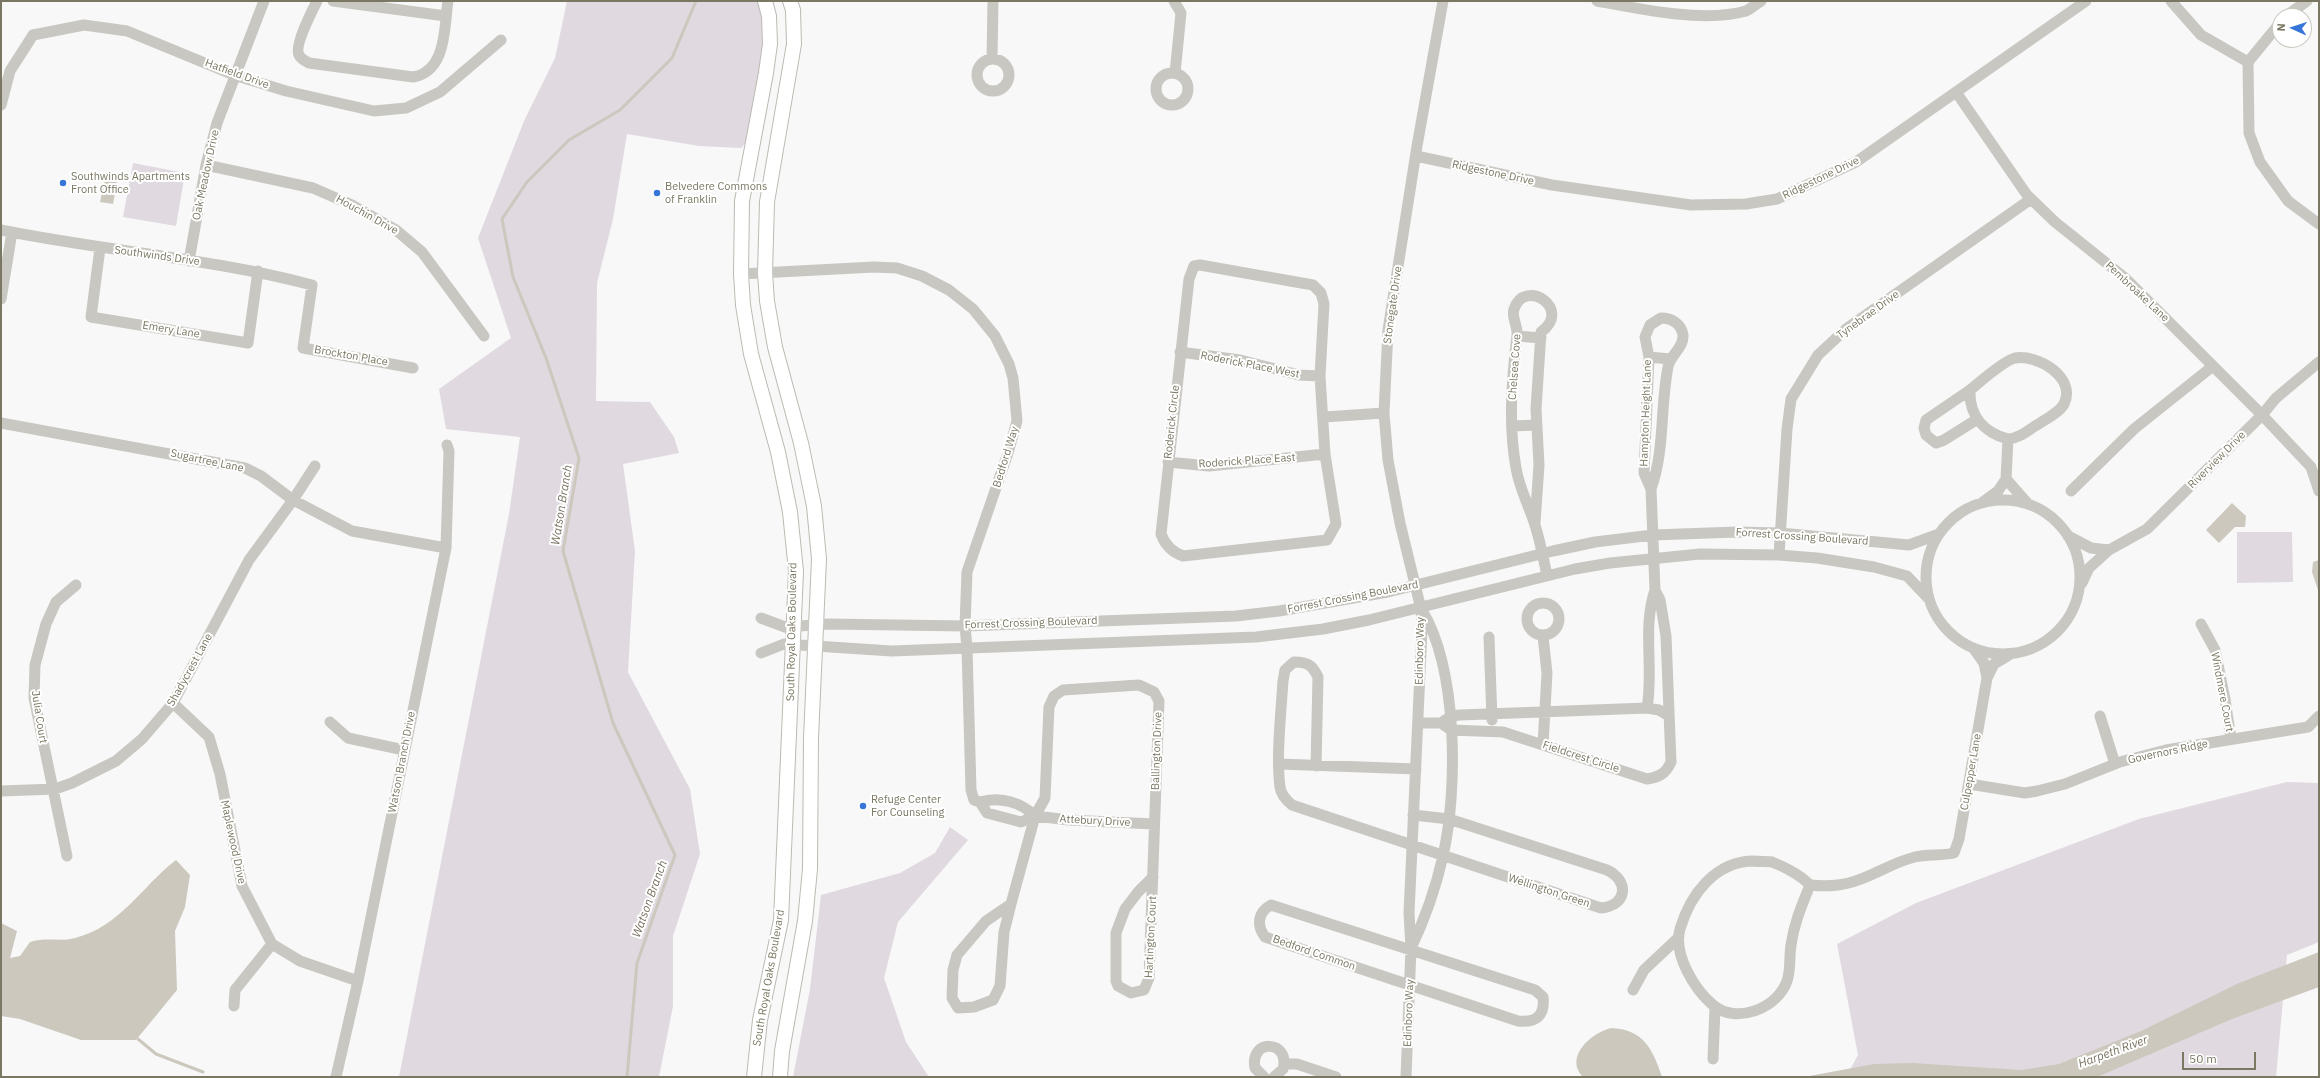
<!DOCTYPE html>
<style>
body{margin:0}
#map{position:relative;width:2320px;height:1078px;overflow:hidden;background:#f8f8f9;font-family:"IBM Plex Sans",sans-serif}
canvas{display:block}
.frame{position:absolute;inset:0;border:2px solid #7a7762;pointer-events:none}
.north{position:absolute;left:2272px;top:8px;width:40px;height:40px;box-sizing:border-box;background:#fff;border:1px solid #cac9c0;border-radius:50%;rotate:273deg;font-size:11px;font-weight:700;line-height:16px;text-align:center;color:#7a7762}
.north::after{content:'';display:block;margin:auto;width:14px;height:18px;background:#3875d9;clip-path:polygon(50% 0,100% 100%,50% 72%,0 100%)}
.scale{position:absolute;left:2182px;top:1052px;width:74px;height:18px;box-sizing:border-box;border:2px solid #7a7762;border-top:0;padding-left:5px;font-size:12px;line-height:14px;white-space:nowrap;color:#7a7762;-webkit-text-stroke:3px #fff;paint-order:stroke}
</style>
<div id="map">
<canvas width="2320" height="1078"></canvas>
<div class="frame"></div>
<div class="north">N</div>
<div class="scale">50 m</div>
</div>
<script>
const g = document.querySelector('canvas').getContext('2d');
g.lineJoin = 'round';
function fill(path, color) { g.fillStyle = color; g.fill(path, 'evenodd'); }
function strokePath(path, color, width, dash) { g.strokeStyle = color; g.lineWidth = width; g.lineCap = dash ? 'butt' : 'round'; g.setLineDash(dash || []); g.stroke(path); }
function drawText(font, color, halo, rows, align = 'center') {
  g.font = font + ' "IBM Plex Sans",sans-serif'; g.lineWidth = 4; g.setLineDash([]); g.textBaseline = 'middle'; g.strokeStyle = halo; g.fillStyle = color; for (const [text, x, y, turn = 0] of rows) {
    g.save(); g.translate(x, y); g.rotate((+turn || 0) * Math.PI / 180); g.textAlign = isNaN(turn) ? turn : align; if (halo) g.strokeText(text, 0, 0); g.fillText(text, 0, 0); g.restore();
  }
}
fill(new Path2D(`
 M 567,1 L 765,1 L 769,16 L 754,134 L 741,148 L 699,146 L 627,134 L 613,219 L 597,283 L 596,401 L 650,402 L 674,437 L 679,453 L 623,464 L 635,551 L 628,672 L 690,789 L 700,854 L 673,936 L 673,1006 L 659,1077 L 399,1077 L 509,514 L 520,437 L 446,429 L 439,389 L 511,338 L 478,238 L 524,121 L 555,58 Z
 M 133,163 L 185,173 L 176,226 L 123,217 Z
 M 2237,532 L 2292,532 L 2293,582 L 2237,583 Z
 M 2287,782 L 2319,783 L 2319,942 L 2287,955 L 2276,1077 L 1846,1077 L 1858,1055 L 1837,944 L 1916,903 L 2139,819 Z
 M 950,827 L 968,840 L 898,922 L 884,978 L 906,1042 L 929,1077 L 793,1077 L 810,989 L 821,895 L 900,873 L 935,853 Z`), '#e0d9e0');
fill(new Path2D(`
 M 105,179 L 117,182 L 113,204 L 100,202 Z
 M 2232,503 L 2246,516 L 2245,527 L 2235,527 L 2219,543 L 2206,530 Z
 M 2319,560 L 2319,593 L 2312,572 L 2313,562 Z
 M 176,860 L 190,875 L 185,907 L 175,931 L 177,990 L 136,1040 L 81,1040 L 20,1019 L 1,1016 L 1,923 L 17,931 L 10,958 L 20,956 L 30,942 C 45,937 61,942 75,938 C 120,927 142,886 176,860 Z
 M 2319,952 L 2319,987 L 2232,1019 L 2097,1077 L 1804,1077 L 1874,1064 L 1912,1063 L 2021,1070 L 2059,1064 L 2141,1031 L 2239,983 Z
 M 1611,1028 C 1643,1029 1653,1049 1662,1077 L 1583,1077 C 1564,1057 1591,1033 1611,1028 Z`), '#ccc8be');
strokePath(new Path2D(`
 M 138,1039 L 156,1054 L 203,1072
 M 627,1077 L 637,963 L 675,855 L 613,723 L 563,551 L 579,458 L 546,358 L 513,277 L 502,219 L 527,182 L 569,140 L 620,110 L 672,58 L 696,1`), '#ccc8be', 3);
const major = new Path2D(`
 M 754,1077 L 760,1020 L 781,920 L 796,571 L 790,512 L 778,452 L 751,354 L 743,305 L 741,274 L 742,201 L 766,73 L 770,44 L 769,16 L 765,1
 M 780,1077 L 782,1051 L 805,921 L 810,869 L 811,738 L 819,559 L 814,506 L 801,443 L 775,347 L 767,301 L 765,273 L 767,202 L 794,44 L 793,10 L 790,1`);
strokePath(major, '#bbbab2', 16);
strokePath(new Path2D(`
 M 317,1 C 312,11 294,46 299,55 C 301,59 305,61 309,63 L 413,77 C 447,71 444,27 448,1
 M 333,1 L 446,16
 M 1174,1 L 1181,13 L 1175,73
 M 1597,1 C 1639,9 1704,23 1746,11 C 1751,9 1756,4 1761,1
 M 2171,1 L 2201,35 L 2248,62
 M 2286,16 L 2307,1
 M 2280,23 L 2248,62 L 2249,133 L 2260,162 L 2288,201 L 2319,224
 M 992,58 L 993,1
 M977 75a16 16 0 1 1 32 0a16 16 0 1 1-32 0Z
 M1156 89a16 16 0 1 1 32 0a16 16 0 1 1-32 0Z
 M 1956,92 L 2027,195 L 2055,222 L 2125,278 L 2262,415 L 2311,467 L 2319,491
 M 1,105 L 10,71 L 33,35 L 84,25 L 127,31 L 234,75 L 286,91 L 374,111 L 406,108 L 440,92 L 501,40
 M 1416,156 L 1552,185 L 1691,205 L 1746,204 L 1777,199 L 1856,162 L 2086,1
 M 206,165 L 313,188 L 352,205 L 396,230 L 422,252 L 484,336
 M 1,230 C 104,251 210,258 312,285 L 303,348 L 413,368
 M 100,248 L 91,317 L 248,343 L 258,271
 M 189,261 L 206,165 L 217,123 L 264,1
 M 1200,265 L 1313,285 L 1321,293 L 1324,304 L 1320,376 L 1325,454 L 1336,524 L 1327,540 L 1183,556 C 1172,552 1165,545 1161,534 L 1189,279 L 1194,266 Z
 M 741,274 L 874,267 L 897,268 L 922,276 L 949,290 L 973,309 L 995,336 L 1009,364 L 1013,378 L 1017,421 L 1008,453 L 967,572 L 965,626 L 967,648 L 971,790 L 974,800 L 980,802 L 987,813 L 1021,822 L 1035,816
 M 1,299 L 12,232
 M 1661,318 C 1671,318 1681,323 1683,335 C 1684,348 1670,355 1668,367 C 1660,408 1665,450 1651,489 L 1644,473 L 1649,357 L 1645,337 L 1650,325 Z
 M 1517,336 L 1541,338
 M 1180,352 L 1240,360 L 1299,375 L 1320,376
 M 1649,357 L 1670,359
 M 1970,390 L 1926,420 L 1924,428 L 1926,435 L 1936,443 L 1944,440 L 1976,420
 M 1324,417 L 1384,413
 M 1,423 L 245,468 L 261,476 L 293,500 L 352,531 L 446,548
 M 1512,426 L 1537,425
 M 1168,462 L 1209,466 L 1325,454
 M 2006,479 L 2008,439 C 2019,438 2026,432 2035,426 C 2043,421 2059,413 2064,404 C 2077,377 2037,354 2015,358 C 2003,361 1980,382 1970,390 C 1969,415 1983,432 2008,439
 M 1651,489 L 1655,590
 M 2071,491 L 2134,429 L 2213,366
 M1926 577a77 77 0 1 1 154 0a77 77 0 1 1-154 0Z
 M 1983,502 L 1998,491 L 2006,479 L 2028,504
 M 1535,523 L 1539,465 L 1536,409 L 1541,332 C 1573,309 1525,277 1514,309 C 1511,318 1518,325 1517,335 C 1512,378 1508,424 1516,468 C 1519,487 1528,504 1534,522 C 1540,539 1543,558 1547,575
 M 2068,536 L 2091,548 L 2109,550 L 2089,568 L 2082,583
 M 2109,550 L 2147,529 L 2262,415 L 2276,398 L 2319,362
 M 1779,555 L 1787,429 L 1791,399 L 1818,355 L 1846,329 L 2031,199
 M1527 619a16 16 0 1 1 32 0a16 16 0 1 1-32 0Z
 M 761,618 L 785,627 L 828,624 L 965,626 L 1236,616 L 1279,611 L 1388,592 L 1553,551 L 1595,542 L 1653,535 L 1737,532 L 1780,533 L 1909,545 L 1939,534
 M 2201,624 L 2215,650 L 2225,699 L 2231,739
 M 1543,636 L 1547,673 L 1543,745
 M 1489,637 L 1492,720
 M 1974,649 L 1984,663 L 1987,678 L 1994,664 L 2009,655
 M 761,653 L 784,644 L 892,651 L 1256,637 L 1323,629 L 1369,620 L 1575,569 L 1610,563 L 1700,554 L 1779,555 L 1817,558 L 1874,567 L 1907,576 L 1928,598
 M 173,703 L 209,737 L 220,774 L 242,886 L 272,944 L 300,961 L 358,981
 M 1647,708 C 1654,669 1642,628 1655,590 L 1660,600 L 1666,636 L 1671,762 C 1666,773 1660,777 1647,779 L 1503,732 L 1451,730 L 1441,723 L 1451,716 L 1460,715 L 1647,708 L 1659,710 L 1669,716
 M 2100,716 L 2115,764
 M 330,722 L 348,738 L 404,750
 M 1418,723 L 1441,723
 M 1279,764 L 1416,769
 M 1316,766 L 1318,677 C 1312,665 1308,662 1294,662 L 1285,670 L 1283,681 C 1281,713 1276,757 1280,787 C 1281,795 1286,800 1292,805 L 1601,908 C 1627,906 1630,881 1607,870 L 1449,819 L 1413,815
 M 1969,784 L 2025,793 L 2037,791 L 2065,784 L 2120,762 L 2166,750 L 2308,727 L 2319,716
 M 1,791 L 55,789 L 72,783 L 116,761 L 142,739 L 173,703 L 249,560 L 293,500 L 315,466
 M 980,802 C 999,796 1021,802 1035,816
 M 1035,816 L 1069,820 L 1154,824
 M 67,856 L 34,698 L 35,665 L 46,624 L 56,602 L 76,585
 M 1810,885 C 1802,905 1794,923 1791,945 C 1789,957 1791,970 1787,981 C 1778,1008 1736,1025 1713,1005 C 1694,989 1673,954 1680,929 C 1690,895 1715,861 1754,861 C 1760,862 1767,861 1772,862 C 1782,866 1794,872 1802,878 C 1805,880 1808,884 1811,885 C 1819,886 1830,886 1838,885 C 1865,882 1889,863 1915,857 C 1927,854 1941,856 1954,853 L 1959,839 L 1987,678
 M 1011,904 L 986,921 L 957,955 L 953,970 L 952,998 L 958,1008 L 974,1007 L 993,1000 L 1000,986 L 1004,932 L 1011,904 L 1035,816 L 1045,798 L 1049,707 L 1054,696 L 1063,690 L 1139,685 L 1154,692 L 1159,701 L 1149,978 L 1144,990 L 1131,993 L 1118,986 L 1116,981 L 1116,933 L 1125,909 L 1138,892 L 1153,877
 M 1271,905 L 1535,990 L 1543,997 C 1545,1015 1537,1023 1518,1021 L 1265,937 C 1256,925 1258,912 1271,905 Z
 M 1411,948 C 1425,919 1436,887 1443,856 C 1458,789 1458,670 1422,610
 M 1633,990 L 1644,970 L 1677,939
 M 234,1006 L 235,990 L 272,944
 M 1713,1059 L 1715,1007
 M 1285,1064 L 1297,1064 L 1336,1077
 M 336,1077 L 358,981 L 446,548 L 449,451 L 447,445
 M 1264,1077 L 1255,1068 C 1249,1038 1291,1040 1283,1069 L 1274,1077
 M 1406,1077 L 1411,948 L 1409,913 L 1422,629 L 1421,609 L 1400,523 L 1388,460 L 1384,413 L 1388,330 L 1417,146 L 1443,1`), '#c8c7c1', 11);
strokePath(major, '#fff', 14);
for (const [x, y, r, color] of [
 [63,183,4,"#3875d9"],
 [657,193,4,"#3875d9"],
 [863,806,4,"#3875d9"]
]) { const dot = new Path2D(); dot.arc(x, y, r, 0, 2 * Math.PI); g.fillStyle = color; g.fill(dot); strokePath(dot, '#fff', 1.5); }
drawText('11px', '#7a7762', '#fff', [
 ["Hatfield Drive",237,74,20],
 ["Ridgestone Drive",1493,173,12],
 ["Oak Meadow Drive",206,175,-78],
 ["Ridgestone Drive",1821,178,-26],
 ["Houchin Drive",367,215,29],
 ["Southwinds Drive",157,256,8],
 ["Pembroake Lane",2137,292,43],
 ["Stonegate Drive",1393,305,-82],
 ["Tynebrae Drive",1868,315,-36],
 ["Emery Lane",171,330,9],
 ["Brockton Place",351,356,10],
 ["Roderick Place West",1250,365,11],
 ["Chelsea Cove",1515,367,-86],
 ["Hampton Height Lane",1646,413,-88],
 ["Roderick Circle",1172,422,-84],
 ["Bedford Way",1006,457,-73],
 ["Riverview Drive",2217,460,-45],
 ["Sugartree Lane",207,461,12],
 ["Roderick Place East",1247,461,-4],
 ["Forrest Crossing Boulevard",1802,537,4],
 ["Forrest Crossing Boulevard",1353,597,-11],
 ["Forrest Crossing Boulevard",1031,623,-2],
 ["South Royal Oaks Boulevard",792,632,-89],
 ["Edinboro Way",1420,651,-89],
 ["Shadycrest Lane",190,670,-61],
 ["Windmere Court",2222,692,79],
 ["Julia Court",39,717,81],
 ["Ballington Drive",1157,751,-88],
 ["Governors Ridge",2168,752,-12],
 ["Fieldcrest Circle",1581,757,18],
 ["Watson Branch Drive",402,762,-79],
 ["Culpepper Lane",1971,772,-80],
 ["Attebury Drive",1095,821,3],
 ["Maplewood Drive",233,842,78],
 ["Wellington Green",1549,891,18],
 ["Hartington Court",1151,937,-87],
 ["Bedford Common",1314,953,19],
 ["South Royal Oaks Boulevard",769,978,-80],
 ["Edinboro Way",1409,1013,-88]
]);
drawText('11px', '#7a7762', '#fff', [
 ["Southwinds Apartments",71,177],
 ["Front Office",71,190],
 ["Belvedere Commons",665,187],
 ["of Franklin",665,200],
 ["Refuge Center",871,800],
 ["For Counseling",871,813]
], 'left');
drawText('italic 12px', '#7a7261', '#fff', [
 ["Watson Branch",562,505,-81],
 ["Watson Branch",650,899,-70],
 ["Harpeth River",2113,1052,-20]
]);
</script>
